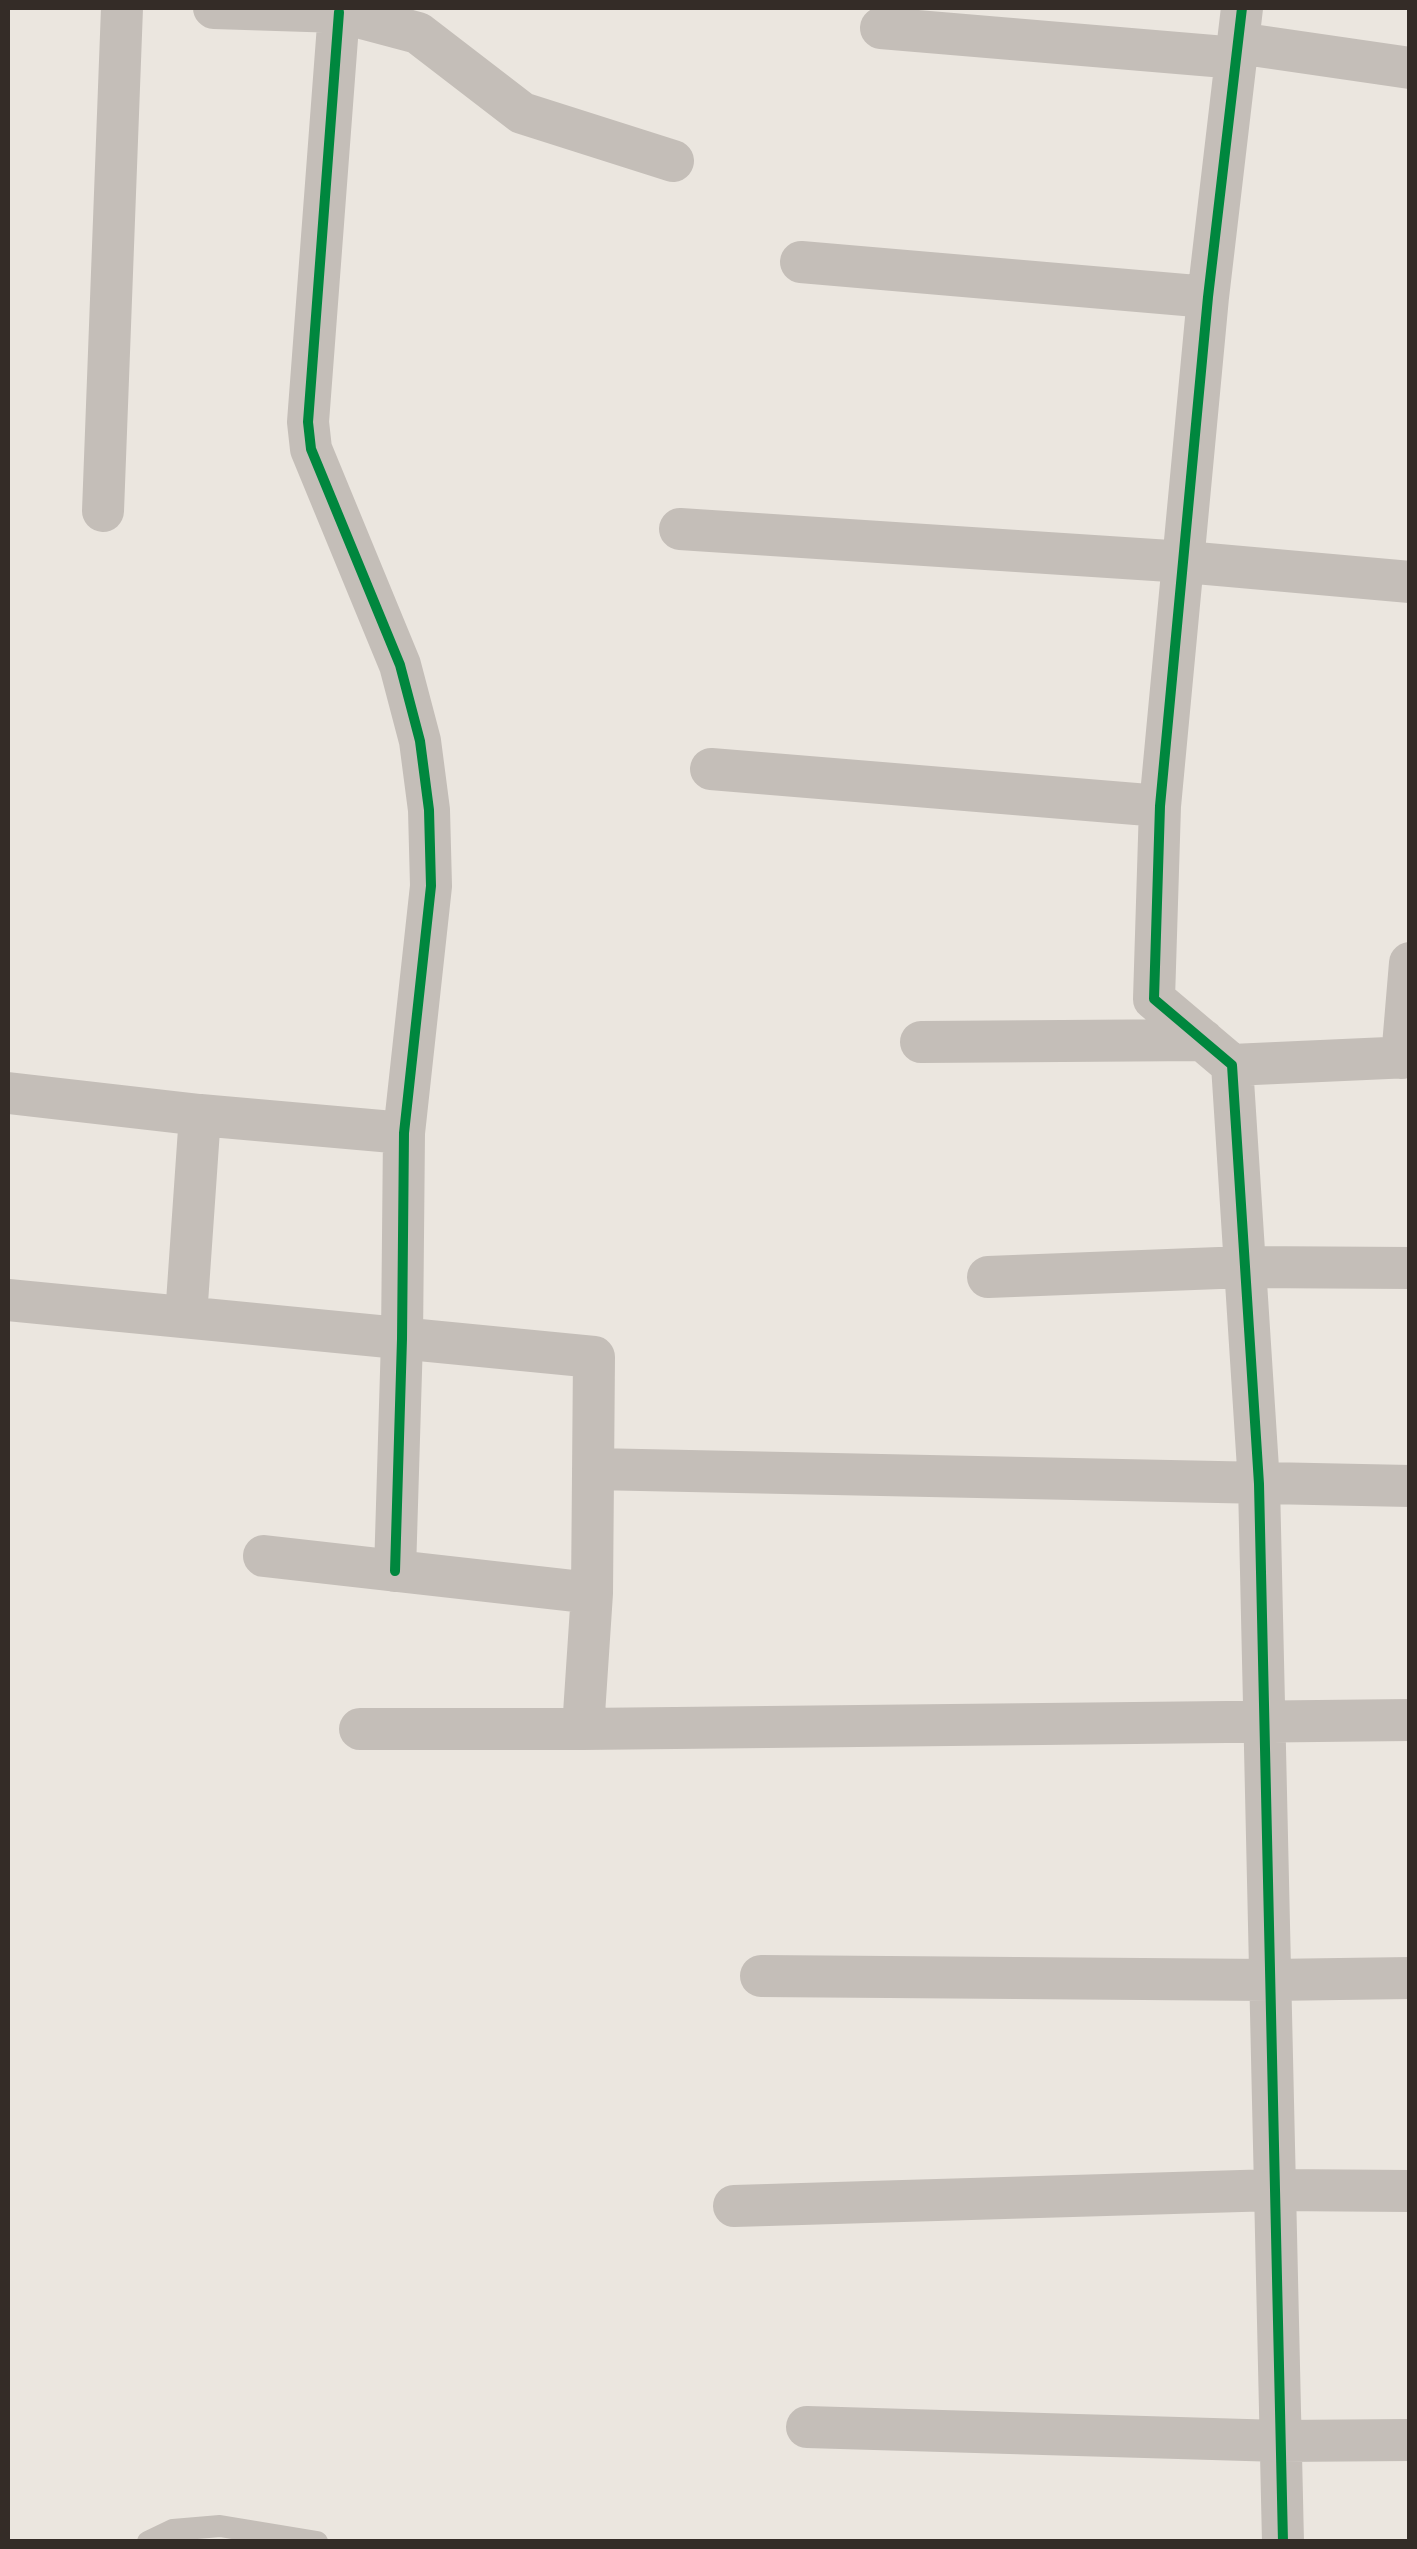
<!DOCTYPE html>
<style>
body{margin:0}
#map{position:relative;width:1417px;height:2549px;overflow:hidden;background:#ebe6df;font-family:"Varela Round",sans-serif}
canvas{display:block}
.frame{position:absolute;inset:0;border:10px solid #342c27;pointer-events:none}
</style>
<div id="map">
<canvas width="1417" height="2549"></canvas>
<div class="frame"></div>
</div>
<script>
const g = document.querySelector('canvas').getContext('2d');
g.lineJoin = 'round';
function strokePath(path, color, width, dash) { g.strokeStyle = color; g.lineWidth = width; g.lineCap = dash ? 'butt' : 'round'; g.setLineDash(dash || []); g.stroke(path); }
strokePath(new Path2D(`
 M 148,2542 L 173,2530 L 220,2526 L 317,2542`), '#c4beb8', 22);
strokePath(new Path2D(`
 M 214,8 L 339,12 L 418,33 L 522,113 L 673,161
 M 1242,8 L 1208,297 L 1160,806 L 1154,999 L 1232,1065 L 1259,1484 L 1283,2542
 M 339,12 L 308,422 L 311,449 L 400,665 L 420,741 L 429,810 L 431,886 L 404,1133 L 402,1339 L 395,1571
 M 881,28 L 1237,58
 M 1238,43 L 1410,68
 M 801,262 L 1208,297
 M 103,511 L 122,8
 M 680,529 L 1185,562 L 1410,582
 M 711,769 L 1160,806
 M 921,1042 L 1203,1040
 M 1402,1058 L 1410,963
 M 1232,1065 L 1410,1057
 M 8,1093 L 200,1115 L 404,1133
 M 988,1277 L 1245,1267 L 1410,1268
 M 8,1300 L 594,1357 L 592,1593
 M 186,1317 L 200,1115
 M 593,1469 L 1410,1486
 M 264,1556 L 592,1593 L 583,1729 L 1410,1720
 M 360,1729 L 583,1729
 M 761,1976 L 1270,1980 L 1410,1978
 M 734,2206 L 1275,2190 L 1410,2191
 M 807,2427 L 1280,2441 L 1410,2440`), '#c4beb8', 42);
strokePath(new Path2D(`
 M 1242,8 L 1208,297 L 1160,806 L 1154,999 L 1232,1065 L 1259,1484 L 1283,2542
 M 339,12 L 308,422 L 311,449 L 400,665 L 420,741 L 429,810 L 431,886 L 404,1133 L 402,1339 L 395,1571`), '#00873e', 10);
</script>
